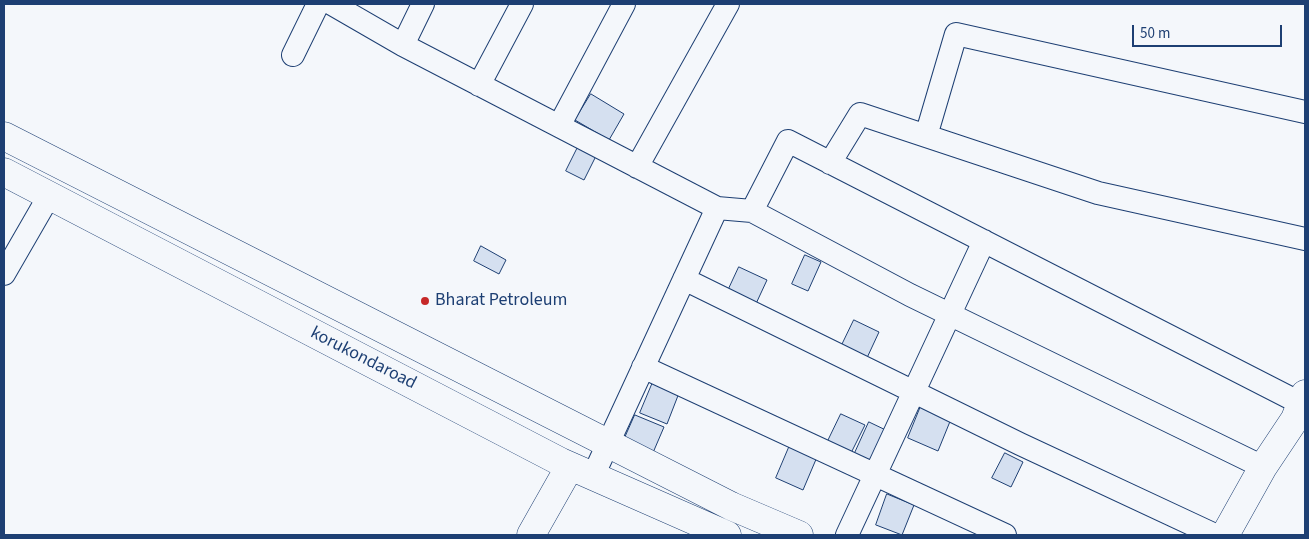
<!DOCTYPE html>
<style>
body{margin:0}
#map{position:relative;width:1309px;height:539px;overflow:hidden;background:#f4f7fb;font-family:"Source Sans 3",sans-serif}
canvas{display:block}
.frame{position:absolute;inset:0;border:5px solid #1d3f73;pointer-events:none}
.scale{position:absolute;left:1132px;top:25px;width:150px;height:22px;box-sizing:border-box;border:2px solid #1d3f73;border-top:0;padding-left:6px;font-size:15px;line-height:18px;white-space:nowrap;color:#1d3f73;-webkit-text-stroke:4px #f4f7fb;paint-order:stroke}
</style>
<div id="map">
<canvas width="1309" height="539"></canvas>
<div class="frame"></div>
<div class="scale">50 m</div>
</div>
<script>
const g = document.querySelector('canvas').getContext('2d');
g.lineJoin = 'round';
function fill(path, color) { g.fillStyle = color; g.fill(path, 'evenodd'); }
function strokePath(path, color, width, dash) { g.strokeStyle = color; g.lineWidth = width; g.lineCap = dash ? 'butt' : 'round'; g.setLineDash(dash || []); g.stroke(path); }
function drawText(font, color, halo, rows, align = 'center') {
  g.font = font + ' "Source Sans 3",sans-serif'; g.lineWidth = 4; g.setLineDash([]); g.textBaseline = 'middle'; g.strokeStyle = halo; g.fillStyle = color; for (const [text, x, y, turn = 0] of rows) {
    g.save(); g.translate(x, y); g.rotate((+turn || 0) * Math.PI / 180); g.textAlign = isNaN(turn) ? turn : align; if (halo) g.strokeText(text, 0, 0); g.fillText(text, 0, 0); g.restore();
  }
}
const building = new Path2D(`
 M 591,94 L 624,114 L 609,140 L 575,120 Z
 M 580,143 L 598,152 L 584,180 L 566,171 Z
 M 481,246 L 506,260 L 499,274 L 474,261 Z
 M 805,255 L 821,262 L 808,291 L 792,284 Z
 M 739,267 L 767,280 L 754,308 L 726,295 Z
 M 854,320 L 879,332 L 866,360 L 841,347 Z
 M 653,382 L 679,393 L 667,424 L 640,413 Z
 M 921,406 L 951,419 L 938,451 L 908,438 Z
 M 841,414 L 865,425 L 850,455 L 827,443 Z
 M 635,415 L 664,427 L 649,462 L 620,449 Z
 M 869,422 L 892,433 L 877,465 L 854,455 Z
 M 790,445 L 817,457 L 803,490 L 776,478 Z
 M 1005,453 L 1023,462 L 1011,487 L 992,478 Z
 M 887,494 L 914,505 L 902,535 L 876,525 Z`);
fill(building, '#d5e0f0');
strokePath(building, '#1d3f73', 1);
const minor = new Path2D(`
 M 332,4 L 403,45 L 717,208
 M 403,45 L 423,4
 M 293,55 L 318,4
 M 479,85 L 522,4
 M 559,126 L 624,4
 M 926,136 L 956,34 L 1305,112
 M 830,163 L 860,114 L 1098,193 L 1305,239
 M 637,167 L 728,4
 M 752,211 L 910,295 L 1263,467
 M 4,274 L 49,196
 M 684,279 L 1020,444 L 1215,535
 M 643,367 L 1005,535
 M 593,476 L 717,208 L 752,211 L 788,141 L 1302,404
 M 847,535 L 984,241`);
const major = new Path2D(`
 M 4,136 L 731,506 L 799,535
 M 4,172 L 561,462 L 727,535
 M 531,535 L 570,466
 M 1225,535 L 1263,467 L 1295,419 L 1305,394`);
strokePath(minor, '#1d3f73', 24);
strokePath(major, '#1d3f73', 29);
strokePath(minor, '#f4f7fb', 22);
strokePath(major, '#f4f7fb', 28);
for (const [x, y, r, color] of [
 [425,301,5,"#c62828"]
]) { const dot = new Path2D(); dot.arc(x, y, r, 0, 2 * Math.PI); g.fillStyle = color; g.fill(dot); strokePath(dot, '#f4f7fb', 2); }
drawText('18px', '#1d3f73', '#f4f7fb', [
 ["Bharat Petroleum",435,301]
], 'left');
drawText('18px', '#1d3f73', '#f4f7fb', [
 ["korukondaroad",363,359,27]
]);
</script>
